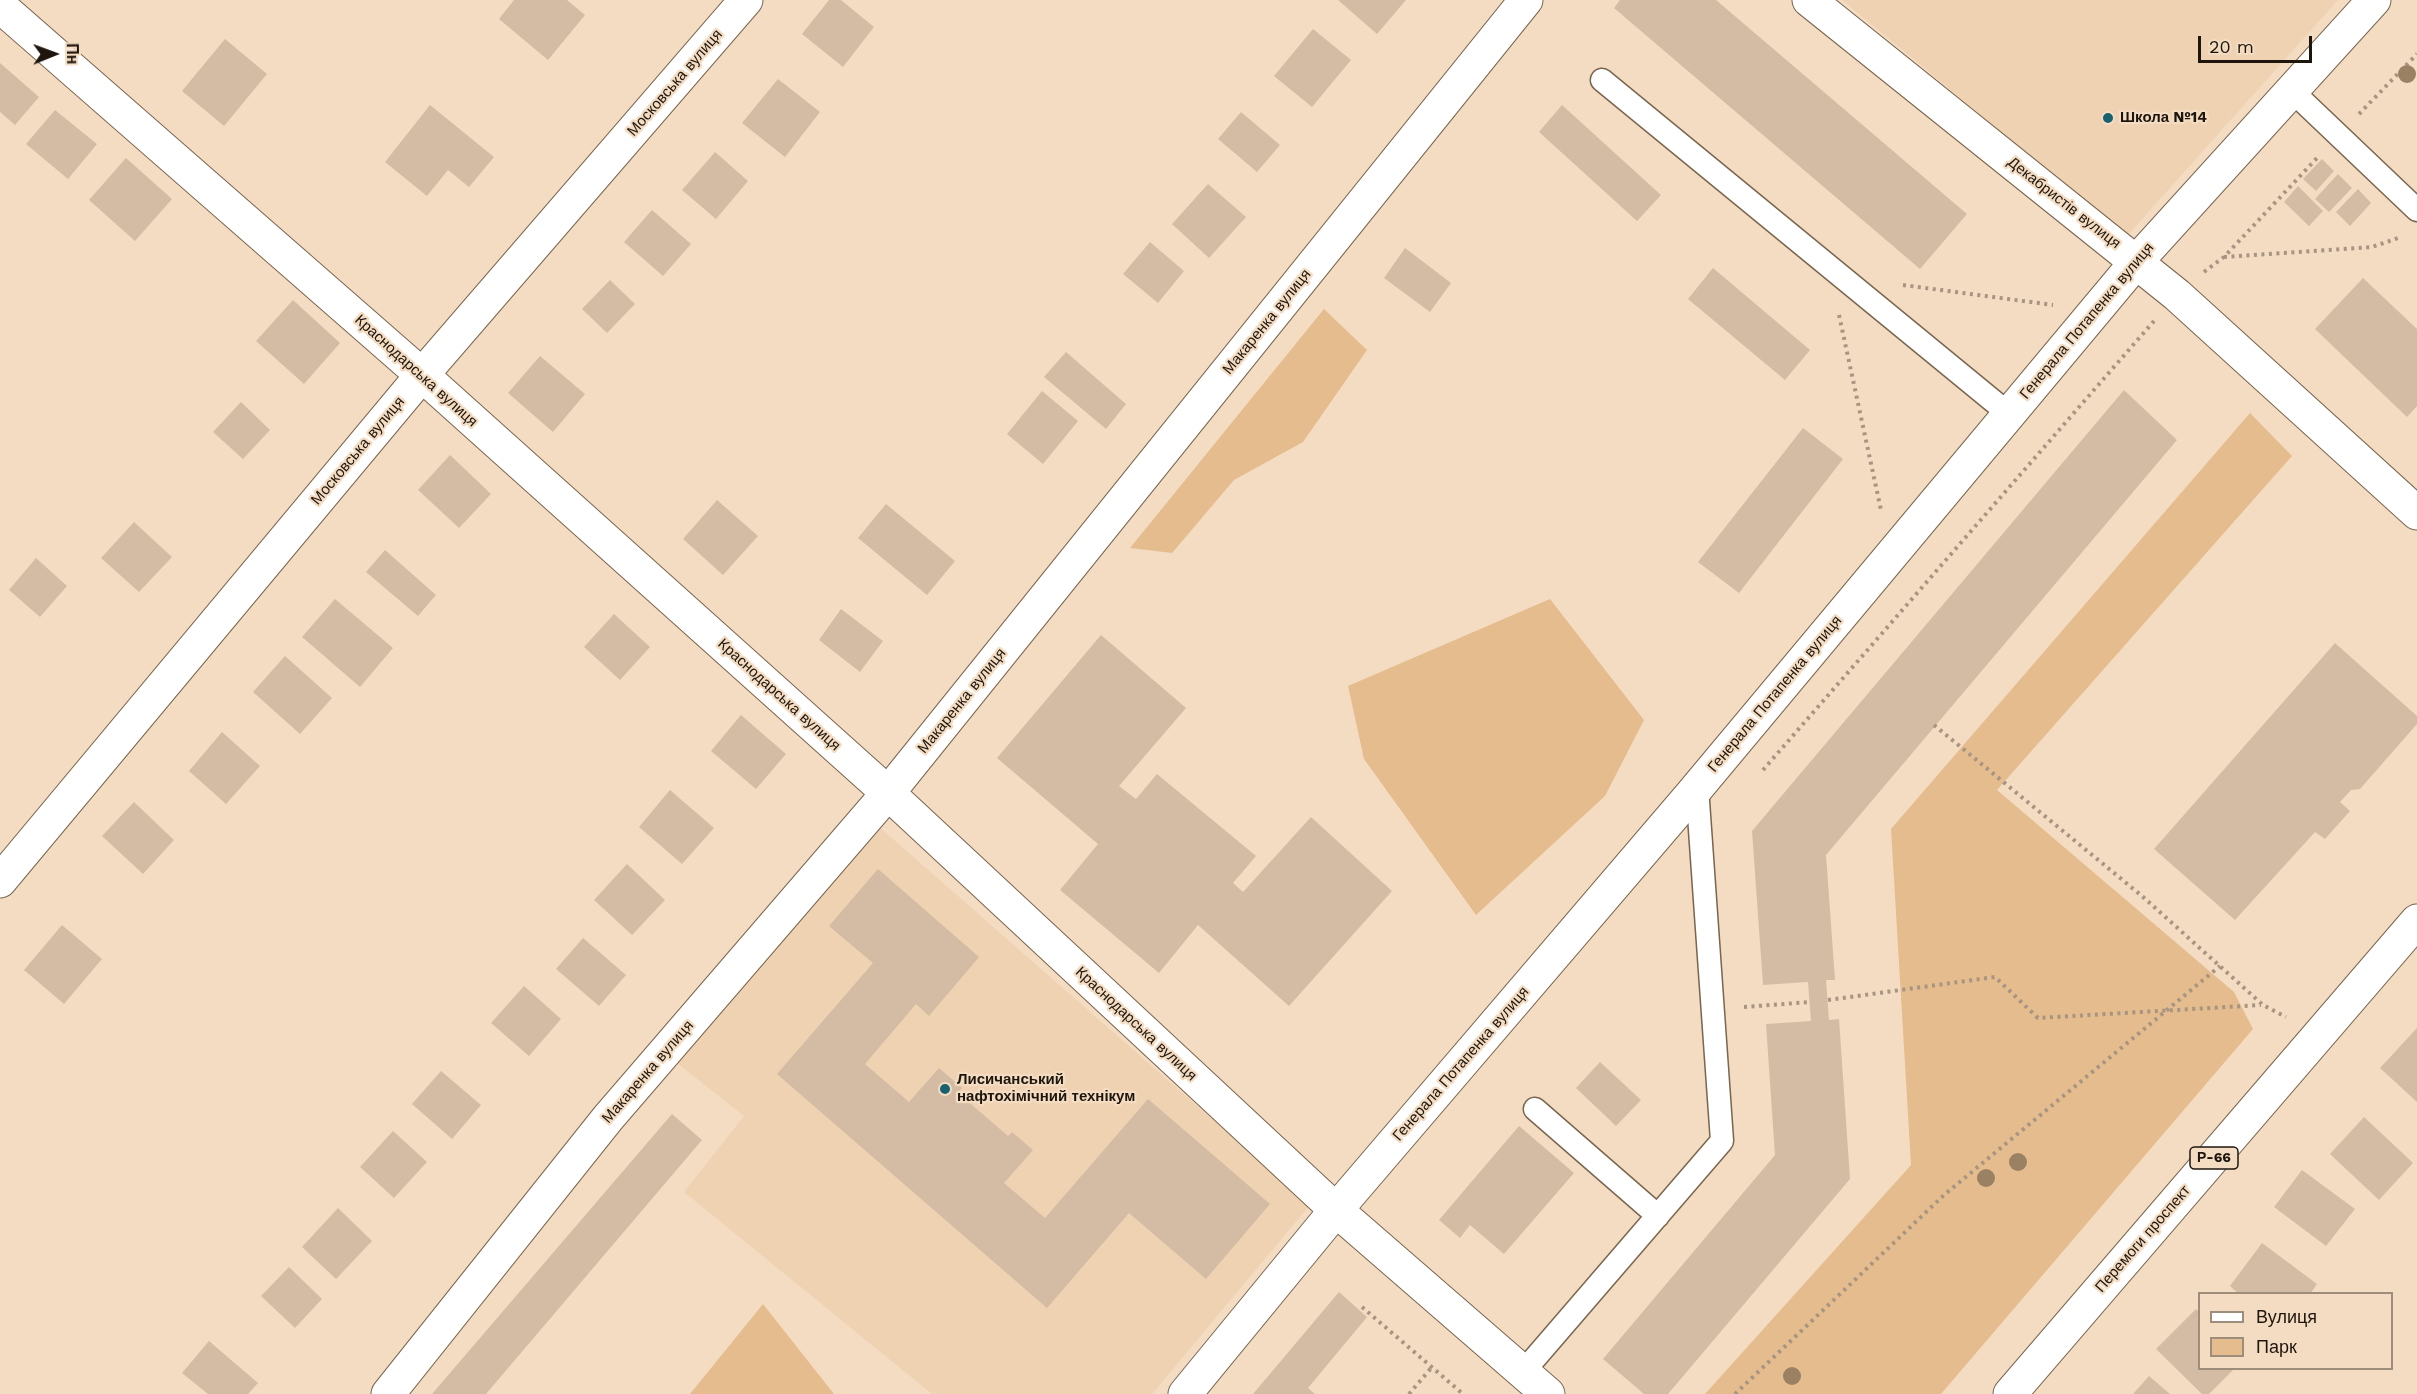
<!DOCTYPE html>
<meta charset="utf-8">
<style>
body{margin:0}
#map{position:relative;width:2417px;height:1394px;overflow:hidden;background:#f4dcc3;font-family:"Work Sans",sans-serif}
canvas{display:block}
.legend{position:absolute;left:2198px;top:1292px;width:195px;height:78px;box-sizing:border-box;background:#f4dcc3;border:2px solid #9e8d7a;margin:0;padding:8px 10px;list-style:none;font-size:18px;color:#1e160d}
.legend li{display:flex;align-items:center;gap:12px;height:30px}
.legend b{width:30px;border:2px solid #9e8d7a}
.north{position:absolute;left:24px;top:24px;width:60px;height:60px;-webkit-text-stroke:4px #f4dcc3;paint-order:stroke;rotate:89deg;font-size:16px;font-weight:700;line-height:24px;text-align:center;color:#1e160d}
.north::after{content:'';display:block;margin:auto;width:21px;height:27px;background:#1e160d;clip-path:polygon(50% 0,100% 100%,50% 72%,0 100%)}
.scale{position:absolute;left:2198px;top:36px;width:114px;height:27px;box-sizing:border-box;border:3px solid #1e160d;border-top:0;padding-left:8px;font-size:18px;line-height:21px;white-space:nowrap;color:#1e160d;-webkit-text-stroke:4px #f4dcc3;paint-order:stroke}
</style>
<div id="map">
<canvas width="2417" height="1394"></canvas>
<ul class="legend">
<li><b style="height:8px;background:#fff"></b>Вулиця</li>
<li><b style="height:16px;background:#e5bc8d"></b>Парк</li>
</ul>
<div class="north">Пн</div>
<div class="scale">20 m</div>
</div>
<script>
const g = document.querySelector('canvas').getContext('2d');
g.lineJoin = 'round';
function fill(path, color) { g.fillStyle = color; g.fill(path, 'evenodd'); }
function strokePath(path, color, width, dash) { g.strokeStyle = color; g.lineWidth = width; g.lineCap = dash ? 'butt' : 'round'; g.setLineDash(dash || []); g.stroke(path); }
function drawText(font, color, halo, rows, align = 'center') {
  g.font = font + ' "Work Sans",sans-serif'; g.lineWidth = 4.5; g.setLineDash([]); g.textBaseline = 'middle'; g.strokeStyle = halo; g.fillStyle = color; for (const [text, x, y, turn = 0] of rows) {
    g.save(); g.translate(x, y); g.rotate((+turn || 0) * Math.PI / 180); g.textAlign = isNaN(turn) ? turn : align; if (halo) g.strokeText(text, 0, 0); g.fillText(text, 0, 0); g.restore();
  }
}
fill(new Path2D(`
 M 1842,0 L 2338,0 L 2127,236 Z
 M 876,824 L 1310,1205 L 1152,1394 L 932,1394 L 684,1192 L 744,1116 L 677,1063 Z`), '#efd2b2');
fill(new Path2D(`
 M 1324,309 L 1367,350 L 1303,442 L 1234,480 L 1172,553 L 1130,548 Z
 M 2250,413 L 2292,456 L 1997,790 L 2234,992 L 2253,1029 L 1941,1394 L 1705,1394 L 1911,1165 L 1891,829 Z
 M 1550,599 L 1644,720 L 1605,796 L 1476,915 L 1364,759 L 1348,686 Z
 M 763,1304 L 834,1394 L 690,1394 Z`), '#e5bc8d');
fill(new Path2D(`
 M 514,0 L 567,0 L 585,15 L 548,60 L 499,19 Z
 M 829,0 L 841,0 L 874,27 L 843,67 L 802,34 Z
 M 1338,0 L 1406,0 L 1377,34 Z
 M 1620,0 L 1716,0 L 1967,214 L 1920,269 L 1614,8 Z
 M 1313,29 L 1351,60 L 1312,107 L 1274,76 Z
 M 225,39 L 267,74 L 224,126 L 182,91 Z
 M 0,63 L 39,97 L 15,125 L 0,112 Z
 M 778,79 L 820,112 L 785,157 L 742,123 Z
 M 430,105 L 494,157 L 469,187 L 448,170 L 427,196 L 385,162 Z
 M 1562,105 L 1661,195 L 1637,221 L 1539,132 Z
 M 55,110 L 97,144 L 68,179 L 26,144 Z
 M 1241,112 L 1280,145 L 1257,172 L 1218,139 Z
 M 715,152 L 748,181 L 716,219 L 682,190 Z
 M 126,158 L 172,199 L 135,241 L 89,200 Z
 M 2322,159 L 2334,171 L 2316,191 L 2303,179 Z
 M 2338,174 L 2352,188 L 2329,212 L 2315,199 Z
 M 1208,184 L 1246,217 L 1209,258 L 1172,224 Z
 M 2298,186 L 2323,211 L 2309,226 L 2284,202 Z
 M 2358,189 L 2371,203 L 2350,226 L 2336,212 Z
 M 652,210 L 691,244 L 663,276 L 624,242 Z
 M 1150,242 L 1184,271 L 1158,303 L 1123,274 Z
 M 1405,248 L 1451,283 L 1430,312 L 1384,278 Z
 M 1713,268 L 1810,350 L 1785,380 L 1688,299 Z
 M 2363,278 L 2417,329 L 2417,406 L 2407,417 L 2315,329 Z
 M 610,280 L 635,304 L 607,333 L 582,309 Z
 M 293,300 L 340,343 L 304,384 L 256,341 Z
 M 1066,352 L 1126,404 L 1106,429 L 1044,377 Z
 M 540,356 L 585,394 L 553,432 L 508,393 Z
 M 2124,390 L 2177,440 L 1826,855 L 1835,980 L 1826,980 L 1829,1020 L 1839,1019 L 1850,1179 L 1668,1394 L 1644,1394 L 1603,1359 L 1775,1155 L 1766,1024 L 1811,1021 L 1808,982 L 1763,985 L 1752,831 Z
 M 1042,391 L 1078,421 L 1043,464 L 1007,434 Z
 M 241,402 L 270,430 L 243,459 L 213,432 Z
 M 1803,428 L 1843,459 L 1739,593 L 1698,562 Z
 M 450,455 L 491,494 L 459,528 L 418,490 Z
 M 717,500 L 758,536 L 723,575 L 683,539 Z
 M 886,504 L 955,561 L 927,595 L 858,538 Z
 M 134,522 L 172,557 L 139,592 L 101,558 Z
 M 385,550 L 436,595 L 418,616 L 366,572 Z
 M 36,558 L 67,586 L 40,617 L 9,590 Z
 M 335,599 L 393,648 L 360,687 L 302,637 Z
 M 841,609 L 883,641 L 860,672 L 819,640 Z
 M 614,614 L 650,647 L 620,680 L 584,647 Z
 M 1101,635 L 1186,708 L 1119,786 L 1136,799 L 1157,774 L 1256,856 L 1233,883 L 1243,892 L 1311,817 L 1392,891 L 1289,1006 L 1198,925 L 1159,973 L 1060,890 L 1098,844 L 997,758 Z
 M 2335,643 L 2417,716 L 2417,724 L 2360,789 L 2351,790 L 2340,802 L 2350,811 L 2325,839 L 2315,832 L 2235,920 L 2154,849 Z
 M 285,656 L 332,698 L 300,734 L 253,692 Z
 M 741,715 L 786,754 L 756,789 L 711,751 Z
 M 222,732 L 260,766 L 226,804 L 189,771 Z
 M 670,790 L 714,828 L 682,864 L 639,827 Z
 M 134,802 L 174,840 L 143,874 L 102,836 Z
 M 627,864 L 665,900 L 632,935 L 594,900 Z
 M 878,869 L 979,957 L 929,1016 L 916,1004 L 865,1064 L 909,1102 L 939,1068 L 962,1088 L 958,1093 L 1008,1136 L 1012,1132 L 1033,1150 L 1004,1183 L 1045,1218 L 1148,1099 L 1270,1204 L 1206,1279 L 1129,1213 L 1047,1308 L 777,1074 L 873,963 L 829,926 Z
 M 62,925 L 102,959 L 64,1004 L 24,970 Z
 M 583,938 L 626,975 L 599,1006 L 556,969 Z
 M 524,986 L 561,1019 L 529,1056 L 491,1023 Z
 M 2417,1028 L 2417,1102 L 2380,1068 Z
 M 1600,1062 L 1641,1100 L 1616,1126 L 1576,1088 Z
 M 441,1071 L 481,1105 L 452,1139 L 412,1104 Z
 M 672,1114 L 702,1140 L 486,1394 L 432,1394 Z
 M 2364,1117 L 2413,1163 L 2379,1200 L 2330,1154 Z
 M 1519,1126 L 1574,1173 L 1504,1254 L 1470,1225 L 1460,1238 L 1439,1220 Z
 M 393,1131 L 427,1162 L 394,1198 L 360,1167 Z
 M 2302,1170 L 2355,1209 L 2326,1246 L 2274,1207 Z
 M 338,1208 L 372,1241 L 336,1279 L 302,1247 Z
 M 2262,1243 L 2317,1284 L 2310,1294 L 2239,1294 L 2230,1286 Z
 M 289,1267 L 322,1299 L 295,1328 L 261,1296 Z
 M 1339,1292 L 1367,1317 L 1308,1388 L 1315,1394 L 1253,1394 Z
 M 2196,1309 L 2200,1313 L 2200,1368 L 2235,1368 L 2209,1394 L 2202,1394 L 2156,1349 Z
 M 209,1341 L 258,1383 L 248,1394 L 208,1394 L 182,1373 Z
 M 2149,1376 L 2170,1394 L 2133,1394 Z`), '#d3bca3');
const lane = new Path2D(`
 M 1602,80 L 2009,414
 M 2291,90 L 2417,210
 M 1535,1109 L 1658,1216
 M 1523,1372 L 1722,1141 L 1697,787`);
const street = new Path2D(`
 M 1809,0 L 2177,295 L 2417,513
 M 0,6 L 422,375 L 888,793 L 1336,1210
 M 0,881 L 422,375 L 746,0
 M 388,1394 L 608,1118 L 888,793 L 1526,0
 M 1185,1394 L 1336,1210 L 1691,795 L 2137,261 L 2374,0`);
const secondary = new Path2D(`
 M 1336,1210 L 1548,1394`);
const primary = new Path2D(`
 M 2010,1394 L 2417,921`);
strokePath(lane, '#7a654e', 25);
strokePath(street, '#7a654e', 35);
strokePath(secondary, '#7a654e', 35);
strokePath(primary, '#7a654e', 35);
strokePath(new Path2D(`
 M 2359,114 L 2417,54
 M 2224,257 L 2372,247 L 2401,237
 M 2204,272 L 2224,257 L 2317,158
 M 1903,285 L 2053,305
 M 1839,315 L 1881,510
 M 1934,725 L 2142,896 L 2263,1005 L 2286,1017
 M 1763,770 L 2154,321
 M 1828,1000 L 1995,977 L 2038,1018 L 2261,1005
 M 1744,1007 L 1810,1002
 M 1362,1307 L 1463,1394
 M 1409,1394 L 1432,1367
 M 1735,1394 L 1944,1195 L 2220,966`), '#a79481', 4, [3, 4.5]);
strokePath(lane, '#fff', 22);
strokePath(street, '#fff', 33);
strokePath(secondary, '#fff', 33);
strokePath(primary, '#fff', 33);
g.fillStyle = '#9b8163';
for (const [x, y] of [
 [2407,74],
 [2018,1162],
 [1986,1178],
 [1792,1376]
]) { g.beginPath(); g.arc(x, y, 9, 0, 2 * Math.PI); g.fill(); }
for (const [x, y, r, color] of [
 [2108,118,6,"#18626f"],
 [945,1089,6,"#18626f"]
]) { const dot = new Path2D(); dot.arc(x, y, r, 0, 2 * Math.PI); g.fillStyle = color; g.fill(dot); strokePath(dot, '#f4dcc3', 2); }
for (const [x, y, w] of [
 [2214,1158,48]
]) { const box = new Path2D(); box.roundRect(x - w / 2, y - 11, w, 22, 4.5); g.fillStyle = '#f4dcc3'; g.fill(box); strokePath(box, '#1e160d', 1.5); }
drawText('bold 14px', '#1e160d', null, [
 ["Р-66",2214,1158]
]);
drawText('15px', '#1e160d', '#f4dcc3', [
 ["Московська вулиця",675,83,-49],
 ["Декабристів вулиця",2064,203,38],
 ["Генерала Потапенка вулиця",2087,321,-50],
 ["Макаренка вулиця",1267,322,-51],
 ["Краснодарська вулиця",416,371,42],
 ["Московська вулиця",358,451,-50],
 ["Генерала Потапенка вулиця",1775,694,-50],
 ["Краснодарська вулиця",779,695,42],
 ["Макаренка вулиця",962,701,-51],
 ["Краснодарська вулиця",1136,1024,43],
 ["Генерала Потапенка вулиця",1461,1064,-49],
 ["Макаренка вулиця",648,1072,-49],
 ["Перемоги проспект",2143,1239,-49]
]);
drawText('bold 15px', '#1e160d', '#f4dcc3', [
 ["Школа №14",2120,118],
 ["Лисичанський",957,1080],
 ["нафтохімічний технікум",957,1097]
], 'left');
</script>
